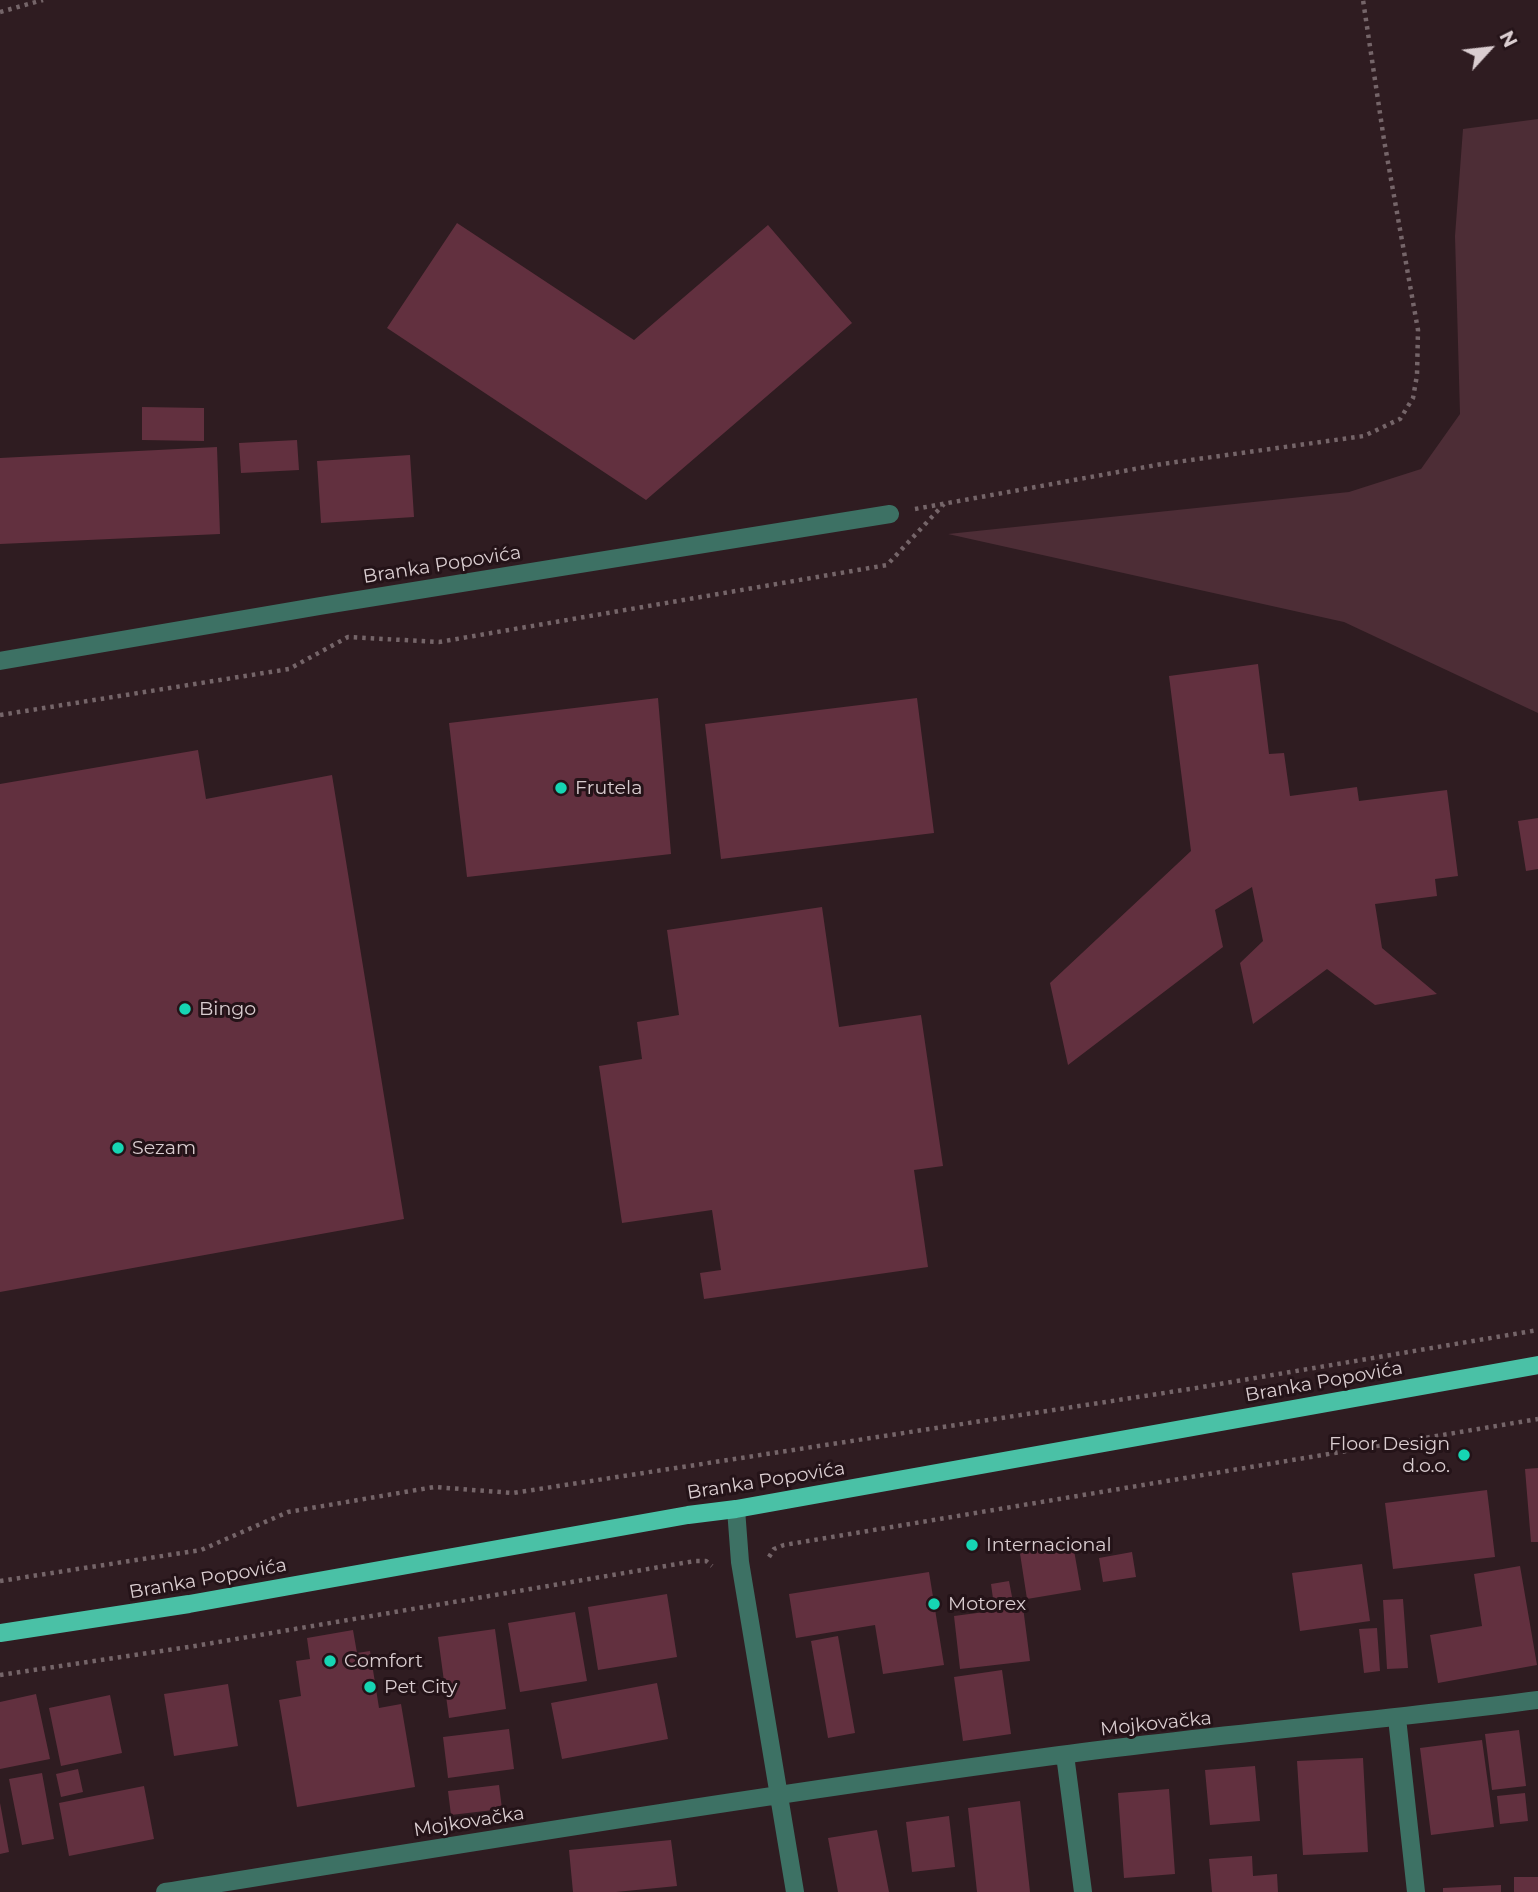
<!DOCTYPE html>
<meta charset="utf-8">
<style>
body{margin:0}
#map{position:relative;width:1538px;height:1892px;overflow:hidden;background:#2f1c21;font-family:Montserrat,sans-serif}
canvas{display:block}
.north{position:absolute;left:1454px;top:14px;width:70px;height:70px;-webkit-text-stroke:5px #241318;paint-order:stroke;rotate:63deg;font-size:19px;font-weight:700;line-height:28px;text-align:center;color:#dacdd0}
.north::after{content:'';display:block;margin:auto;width:24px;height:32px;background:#dacdd0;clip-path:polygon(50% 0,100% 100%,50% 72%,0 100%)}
</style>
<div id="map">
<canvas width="1538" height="1892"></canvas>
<div class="north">N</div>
</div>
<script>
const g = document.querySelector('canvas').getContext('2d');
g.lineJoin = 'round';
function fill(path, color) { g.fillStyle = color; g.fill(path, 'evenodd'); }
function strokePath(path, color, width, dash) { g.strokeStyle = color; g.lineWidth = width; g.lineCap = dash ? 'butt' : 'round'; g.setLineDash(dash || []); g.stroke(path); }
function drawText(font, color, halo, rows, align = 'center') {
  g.font = font + ' Montserrat,sans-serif'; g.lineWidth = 6; g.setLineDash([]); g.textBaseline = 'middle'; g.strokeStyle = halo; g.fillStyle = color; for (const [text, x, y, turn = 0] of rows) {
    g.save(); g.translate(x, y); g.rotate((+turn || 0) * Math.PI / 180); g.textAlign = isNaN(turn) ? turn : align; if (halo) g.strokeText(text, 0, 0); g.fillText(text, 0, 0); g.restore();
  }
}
fill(new Path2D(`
 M 1538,119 L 1538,713 L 1344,622 L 948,534 L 1349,492 L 1421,469 L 1460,414 L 1455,236 L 1463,129 Z`), '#4d2d36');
fill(new Path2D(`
 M 457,223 L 634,340 L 768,225 L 852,323 L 646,500 L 387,328 Z
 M 142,407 L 204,408 L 204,441 L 142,440 Z
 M 297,440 L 299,470 L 241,473 L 239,443 Z
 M 217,447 L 220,534 L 0,544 L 0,458 Z
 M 410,455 L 414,517 L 321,523 L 317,461 Z
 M 1258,664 L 1269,754 L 1284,753 L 1290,796 L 1357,787 L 1359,801 L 1447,790 L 1458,876 L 1435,879 L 1437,896 L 1375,904 L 1382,948 L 1437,994 L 1375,1005 L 1327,969 L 1253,1024 L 1240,963 L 1263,941 L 1252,887 L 1215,910 L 1223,947 L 1068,1065 L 1050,983 L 1191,851 L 1169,676 Z
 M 658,698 L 671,854 L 467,877 L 449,723 Z
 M 917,698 L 934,833 L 721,859 L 705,724 Z
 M 198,750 L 206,799 L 332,775 L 404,1219 L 0,1292 L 0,784 Z
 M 1538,818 L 1538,869 L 1526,871 L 1518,821 Z
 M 822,907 L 839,1027 L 921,1015 L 943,1166 L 914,1170 L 928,1267 L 704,1299 L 700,1273 L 721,1270 L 712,1210 L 622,1223 L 599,1066 L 642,1059 L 637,1022 L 679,1015 L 667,930 Z
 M 1538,1468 L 1538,1542 L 1531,1542 L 1525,1469 Z
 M 1487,1490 L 1495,1557 L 1393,1569 L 1385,1503 Z
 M 1072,1539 L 1081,1590 L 1027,1599 L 1019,1547 Z
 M 1132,1552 L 1136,1577 L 1103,1582 L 1099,1558 Z
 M 1362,1564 L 1370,1621 L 1300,1631 L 1292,1573 Z
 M 1520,1566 L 1537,1665 L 1438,1683 L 1430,1635 L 1482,1626 L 1474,1574 Z
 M 929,1572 L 944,1665 L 883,1674 L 875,1625 L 796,1638 L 789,1594 Z
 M 1009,1581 L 1013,1602 L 994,1606 L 991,1584 Z
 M 667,1594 L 677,1657 L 598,1670 L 588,1607 Z
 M 1403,1599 L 1408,1668 L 1387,1669 L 1383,1600 Z
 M 1023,1607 L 1030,1661 L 960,1669 L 954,1616 Z
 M 575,1612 L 587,1681 L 520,1692 L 508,1623 Z
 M 1377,1628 L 1380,1671 L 1364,1673 L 1359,1629 Z
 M 495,1629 L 506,1709 L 449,1718 L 438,1637 Z
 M 353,1630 L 357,1653 L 370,1651 L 379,1708 L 401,1704 L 415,1787 L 297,1807 L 279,1700 L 301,1696 L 296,1661 L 310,1659 L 307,1638 Z
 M 838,1636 L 855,1733 L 828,1738 L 811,1641 Z
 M 1002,1670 L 1011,1734 L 963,1741 L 954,1677 Z
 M 657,1683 L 668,1739 L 562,1759 L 551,1703 Z
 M 228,1684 L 238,1746 L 174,1756 L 164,1694 Z
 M 36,1694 L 50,1759 L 0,1769 L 0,1702 Z
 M 110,1695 L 122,1753 L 61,1766 L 49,1708 Z
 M 509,1729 L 514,1769 L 448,1778 L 443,1737 Z
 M 1519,1730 L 1526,1786 L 1492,1790 L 1485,1734 Z
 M 1482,1740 L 1494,1827 L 1431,1835 L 1420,1748 Z
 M 1363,1758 L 1368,1852 L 1303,1855 L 1297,1761 Z
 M 1255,1766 L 1260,1821 L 1210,1825 L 1205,1770 Z
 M 78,1769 L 83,1792 L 61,1797 L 56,1774 Z
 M 42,1773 L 54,1839 L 22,1845 L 9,1779 Z
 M 499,1785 L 502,1809 L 451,1815 L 448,1791 Z
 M 144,1786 L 154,1839 L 69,1856 L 59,1803 Z
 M 1169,1789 L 1175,1874 L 1124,1878 L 1118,1793 Z
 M 1525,1793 L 1528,1821 L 1500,1824 L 1497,1796 Z
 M 1020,1801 L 1030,1892 L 977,1892 L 968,1808 Z
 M 0,1803 L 9,1852 L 0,1854 Z
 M 949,1816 L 955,1867 L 912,1872 L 906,1822 Z
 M 877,1830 L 889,1892 L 838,1892 L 828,1838 Z
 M 671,1840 L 677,1886 L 616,1892 L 573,1892 L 569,1850 Z
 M 1252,1856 L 1253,1876 L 1277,1874 L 1278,1892 L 1212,1892 L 1209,1859 Z
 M 1514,1877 L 1538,1877 L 1538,1892 L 1514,1892 Z
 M 1501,1885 L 1501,1892 L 1443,1892 L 1443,1888 Z`), '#62303f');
strokePath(new Path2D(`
 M 0,12 L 43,0
 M 915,509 L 1162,464 L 1364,436 L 1400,419 L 1413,398 L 1417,375 L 1418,330 L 1384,140 L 1363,0
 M 0,715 L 289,669 L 348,637 L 439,642 L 887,565 L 944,504
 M 769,1557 L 774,1549 L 784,1545 L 1538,1419
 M 0,1581 L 201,1550 L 288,1512 L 434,1487 L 513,1493 L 1190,1389 L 1538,1330
 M 0,1675 L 189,1647 L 695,1561 L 706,1561 L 712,1566`), '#756569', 4.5, [3.5, 5]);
strokePath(new Path2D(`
 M 0,661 L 320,606 L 890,514
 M 736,1509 L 740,1562 L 795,1892
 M 1397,1718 L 1416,1892
 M 1065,1755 L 1083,1892
 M 165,1892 C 463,1844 761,1795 1060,1755 C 1219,1734 1379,1721 1538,1700`), '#3d7164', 18);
strokePath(new Path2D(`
 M 0,1633 L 189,1604 L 688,1515 L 736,1509 L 1538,1365`), '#4ac1a6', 18);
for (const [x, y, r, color] of [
 [561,788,7,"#16d5b3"],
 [185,1009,7,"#16d5b3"],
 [118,1148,7,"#16d5b3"],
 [1464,1455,7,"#16d5b3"],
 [972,1545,7,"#16d5b3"],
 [934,1604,7,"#16d5b3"],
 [330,1661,7,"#16d5b3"],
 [370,1687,7,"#16d5b3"]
]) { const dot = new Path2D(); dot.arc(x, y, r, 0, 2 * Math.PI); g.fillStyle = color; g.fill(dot); strokePath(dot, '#241318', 2.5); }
drawText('19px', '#dacdd0', '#241318', [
 ["Branka Popovića",442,565,-9],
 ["Branka Popovića",1324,1382,-10],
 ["Branka Popovića",766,1481,-9],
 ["Branka Popovića",208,1579,-10],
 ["Mojkovačka",1156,1724,-6],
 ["Mojkovačka",469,1822,-9]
]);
drawText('19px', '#dacdd0', '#241318', [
 ["Frutela",575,788],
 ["Bingo",199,1009],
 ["Sezam",132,1148],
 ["Floor Design",1450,1444,"right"],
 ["d.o.o.",1450,1466,"right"],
 ["Internacional",986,1545],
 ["Motorex",948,1604],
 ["Comfort",344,1661],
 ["Pet City",384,1687]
], 'left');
</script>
